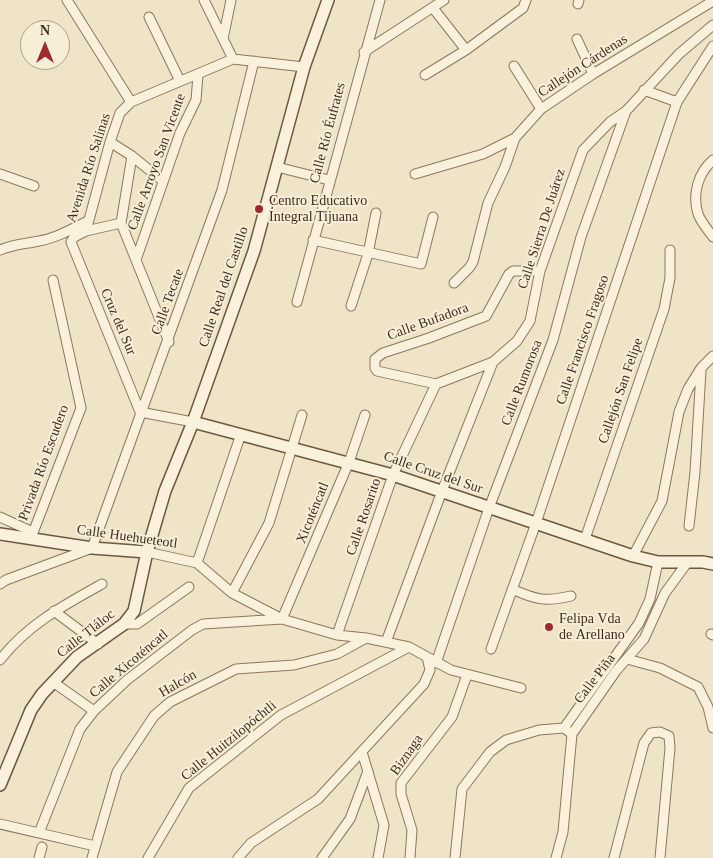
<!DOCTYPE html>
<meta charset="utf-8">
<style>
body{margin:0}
#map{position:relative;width:713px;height:858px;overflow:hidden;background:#f0e4c8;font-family:Georgia,serif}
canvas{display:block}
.north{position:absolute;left:20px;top:20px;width:50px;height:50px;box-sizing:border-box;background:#f7eed8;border:1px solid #ada18e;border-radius:50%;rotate:0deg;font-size:14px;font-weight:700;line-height:20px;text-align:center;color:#3d2e20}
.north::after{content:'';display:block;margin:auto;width:18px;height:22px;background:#9e2a2b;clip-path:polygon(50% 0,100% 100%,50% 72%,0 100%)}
</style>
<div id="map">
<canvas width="713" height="858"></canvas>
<div class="north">N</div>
</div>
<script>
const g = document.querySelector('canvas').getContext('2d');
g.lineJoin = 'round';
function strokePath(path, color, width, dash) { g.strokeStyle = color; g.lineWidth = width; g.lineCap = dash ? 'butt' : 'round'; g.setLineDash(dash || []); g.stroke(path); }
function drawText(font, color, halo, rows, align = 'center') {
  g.font = font + ' Georgia,serif'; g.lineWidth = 4; g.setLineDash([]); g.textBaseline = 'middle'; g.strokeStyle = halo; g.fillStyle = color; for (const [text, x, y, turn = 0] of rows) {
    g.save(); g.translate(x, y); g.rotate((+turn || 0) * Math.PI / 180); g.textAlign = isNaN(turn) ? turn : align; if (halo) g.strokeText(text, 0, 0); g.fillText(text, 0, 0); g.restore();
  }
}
const street = new Path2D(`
 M 67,0 L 131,102
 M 204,0 L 233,59
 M 578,4 L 579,0
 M 433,8 L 466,50
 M 149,17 L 180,81
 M 223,39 L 231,0
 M 577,39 L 593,74
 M 364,52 L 444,0
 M 514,66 L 541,109
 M 425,75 L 466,50 L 523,8 L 526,0
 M 644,90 L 677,102
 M 110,142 L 132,156 L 163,181
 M 713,160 C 698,173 692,194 698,214 C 701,222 708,230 713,237
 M 277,167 L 329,180
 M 0,174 L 34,186
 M 415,174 L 483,154 L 515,138 L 541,109 L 593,74 L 713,1
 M 121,223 L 169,342
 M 121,223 L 132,156
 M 86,231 L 121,223
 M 313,240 L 421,264 L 433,217
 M 0,250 C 14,244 25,244 39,241 C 56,238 72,229 88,221
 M 136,260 L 180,133 L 196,100 L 198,75
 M 454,283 L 469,268 L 473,262 L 488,203 L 505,167 L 515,138
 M 297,302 L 380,0
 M 351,306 L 368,254 L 376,213
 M 493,362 L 436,384 L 377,371 L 375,368 L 375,359 L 383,353 L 429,338 L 486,316 L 509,274 L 513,271 L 540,271
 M 193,422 L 140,412 L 71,242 L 74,237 L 86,231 L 110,142 L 120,113 L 131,102 L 233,59 L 304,67
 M 0,517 L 33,532
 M 689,526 L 695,472 L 701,371
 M 31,538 L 81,408 L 53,280
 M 585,539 L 664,309 L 670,278 L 670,250
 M 147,552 L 197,563 L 232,593 L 282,619 L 337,635 L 366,638 L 409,647 L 451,670 L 521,688
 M 633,556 L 662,501 L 679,412 L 688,389 L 701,368 L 713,356
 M 197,563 L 241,434
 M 0,584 L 6,580 L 92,548 L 222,190 L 254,61
 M 512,589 C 536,600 546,602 571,596
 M 232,593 L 269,523 L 302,415
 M 54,611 L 98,644
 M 124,624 L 137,624 L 189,587
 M 711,634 L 713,635
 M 337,635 L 393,475 L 436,384
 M 386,642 L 442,491 L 493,362 L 517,341 L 530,321 L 540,271 L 583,150 L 610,122 L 626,111 L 679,54 L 713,25
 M 491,649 L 536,523 L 677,102 L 713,46
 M 627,659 L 660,668 L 698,687 L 708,707 L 713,728
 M 0,660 C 27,625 64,605 102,584
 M 436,663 L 489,508 L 553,340 L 581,237 L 626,111
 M 53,682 L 94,711
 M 564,728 L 639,623 L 650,599 L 658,562
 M 362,752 L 384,825 L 378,858
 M 0,824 L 95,846
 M 39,833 L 80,729 L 94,711 L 127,680 L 192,630 L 203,624 L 282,619 L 349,462 L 365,415
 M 39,858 L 42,847
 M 92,858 L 117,772 L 154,716 L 170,702 L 236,669 L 294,665 L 337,654 L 366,638
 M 148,858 L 189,788 L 281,715 L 409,647
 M 238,858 L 251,843 L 318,799 L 424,684 L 430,670 L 427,657
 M 322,858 L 350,819 L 368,771
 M 410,858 L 412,830 L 401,794 L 401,783 L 452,717 L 467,675
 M 455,858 L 462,789 L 490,752 L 506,740 L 539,730 L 564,728 L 572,734
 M 556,858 L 563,832 L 572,734 L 616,671 L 644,639 L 665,593 L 687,563
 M 614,858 L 644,743 L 651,733 L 660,732 L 669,736 L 670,748 L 660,858`);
const secondary = new Path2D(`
 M 193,422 L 393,475 L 633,556 L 658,562 L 703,562 L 713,564
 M 0,534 L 92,548 L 147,552
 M 0,785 L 31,710 L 42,694 L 77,657 L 124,624 L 134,611 L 147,552 L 165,491 L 193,422 L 254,251 L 304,67 L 328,0`);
strokePath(street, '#8d765c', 11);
strokePath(secondary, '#6f573f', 14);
strokePath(street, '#faf1dc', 9);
strokePath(secondary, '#faf1dc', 11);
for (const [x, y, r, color] of [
 [259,209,5,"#9e2a2b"],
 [549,627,5,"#9e2a2b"]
]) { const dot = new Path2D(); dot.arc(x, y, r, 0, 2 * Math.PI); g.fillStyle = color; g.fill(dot); strokePath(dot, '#f7eed8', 2); }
drawText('14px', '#3d2e20', '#f7eed8', [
 ["Callejón Cárdenas",583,66,-33],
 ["Calle Río Éufrates",328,133,-75],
 ["Calle Arroyo San Vicente",157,162,-70],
 ["Avenida Río Salinas",89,168,-72],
 ["Calle Sierra De Juárez",542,229,-72],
 ["Calle Real del Castillo",224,287,-71],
 ["Calle Tecate",168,302,-70],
 ["Cruz del Sur",118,322,67],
 ["Calle Bufadora",428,322,-20],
 ["Calle Francisco Fragoso",583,340,-71],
 ["Calle Rumorosa",522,383,-69],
 ["Callejón San Felipe",621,391,-71],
 ["Privada Río Escudero",44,463,-70],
 ["Calle Cruz del Sur",433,473,19],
 ["Xicoténcatl",313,513,-68],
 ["Calle Rosarito",364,517,-71],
 ["Calle Huehueteotl",127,537,8],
 ["Calle Tláloc",86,634,-38],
 ["Calle Xicoténcatl",129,664,-40],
 ["Calle Piña",595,679,-53],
 ["Halcón",178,684,-30],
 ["Calle Huitzilopóchtli",229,741,-39],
 ["Biznaga",407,755,-55]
]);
drawText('14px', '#3d2e20', '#f7eed8', [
 ["Centro Educativo",269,201],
 ["Integral Tijuana",269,217],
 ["Felipa Vda",559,619],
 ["de Arellano",559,635]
], 'left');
</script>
